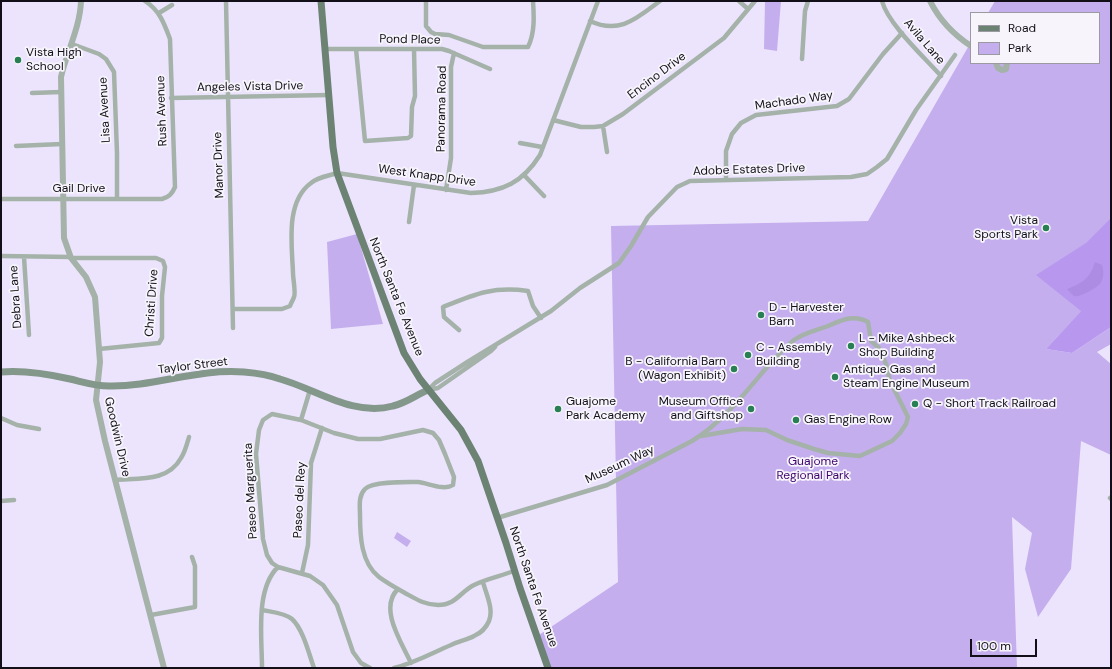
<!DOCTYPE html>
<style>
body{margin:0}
#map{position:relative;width:1112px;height:669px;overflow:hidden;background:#ece4fd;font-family:"DM Sans",sans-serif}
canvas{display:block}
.frame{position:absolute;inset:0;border:2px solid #120f19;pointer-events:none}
.legend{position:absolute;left:970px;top:12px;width:130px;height:52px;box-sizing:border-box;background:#f7f5fb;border:1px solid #9b99a1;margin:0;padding:5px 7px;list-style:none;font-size:12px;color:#120f19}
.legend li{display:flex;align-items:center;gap:8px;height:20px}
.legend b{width:20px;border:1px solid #9b99a1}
.scale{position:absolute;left:970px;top:639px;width:67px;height:18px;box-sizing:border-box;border:2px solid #120f19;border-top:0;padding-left:5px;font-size:12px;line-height:14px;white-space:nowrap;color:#120f19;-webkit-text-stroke:3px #f7f5fb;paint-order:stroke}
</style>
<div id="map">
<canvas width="1112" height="669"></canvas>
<div class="frame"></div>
<ul class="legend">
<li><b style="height:5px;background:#6c8374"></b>Road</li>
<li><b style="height:11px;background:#c4aeed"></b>Park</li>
</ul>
<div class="scale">100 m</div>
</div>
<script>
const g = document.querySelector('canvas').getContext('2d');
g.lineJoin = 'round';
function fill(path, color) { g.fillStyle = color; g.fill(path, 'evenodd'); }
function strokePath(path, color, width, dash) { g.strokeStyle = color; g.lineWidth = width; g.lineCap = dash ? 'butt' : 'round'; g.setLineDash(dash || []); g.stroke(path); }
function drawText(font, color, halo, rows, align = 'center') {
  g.font = font + ' "DM Sans",sans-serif'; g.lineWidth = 3.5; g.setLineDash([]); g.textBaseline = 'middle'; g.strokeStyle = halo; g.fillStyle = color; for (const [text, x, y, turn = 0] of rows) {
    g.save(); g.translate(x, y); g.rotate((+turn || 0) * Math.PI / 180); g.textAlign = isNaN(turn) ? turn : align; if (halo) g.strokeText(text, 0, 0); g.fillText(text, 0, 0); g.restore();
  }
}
fill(new Path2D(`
 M 765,1 L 781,1 L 777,51 L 764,49 Z
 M 995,1 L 1111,1 L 1111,279 L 1046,349 L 1072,353 L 1111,327 L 1111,344 L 1097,352 L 1111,364 L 1111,455 L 1081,441 L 1071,569 L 1038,617 L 1025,569 L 1032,533 L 1012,517 L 1017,668 L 551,668 L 539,635 L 618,582 L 611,226 L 868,221 L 971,42 L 971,63 L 1099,63 L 1099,13 L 988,13 Z
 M 357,234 L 383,324 L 331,329 L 327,242 Z
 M 397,532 L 411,541 L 407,547 L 394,538 Z`), '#c4aeed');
fill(new Path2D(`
 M 1111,218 L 1111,327 L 1072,353 L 1046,349 L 1081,311 L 1036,275 L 1086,243 Z`), '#b898ef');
fill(new Path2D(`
 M 1095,262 L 1102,265 C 1104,271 1104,278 1100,284 C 1096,288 1080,298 1074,296 C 1071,294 1069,291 1067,289 C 1083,283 1090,278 1095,262 Z`), '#ad8de3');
strokePath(new Path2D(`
 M 226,1 L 233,328
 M 426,1 L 426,26 L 431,32 L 435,34 L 449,35 L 483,47 L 528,47 C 535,33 534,16 533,1
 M 739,1 L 748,9
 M 882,1 C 888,24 924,57 941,76
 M 159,13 L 172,5
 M 590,21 C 620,35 637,18 660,1
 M 72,44 L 99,54 L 106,59 L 114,72 L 117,153 L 117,199
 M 325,49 L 442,49 L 449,51 L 490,69
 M 356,49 L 365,141 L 408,138 L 411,136 L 412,107 L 415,96 L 414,49
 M 802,59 L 805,11 L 808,1
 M 32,93 L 61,92
 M 171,98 L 329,95
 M 553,120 L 581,127 L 594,127 L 603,126 L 623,114 L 724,38 L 755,1
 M 603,126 L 607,152
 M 520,143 L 542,147
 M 16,146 L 62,144
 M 524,175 L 544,196
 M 726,180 L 726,151 L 732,134 L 741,123 L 756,115 L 837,106 L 849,99 L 883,54 L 902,33
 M 446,190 L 451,158 L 451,67 L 454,53
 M 1,199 L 162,199 C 169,197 172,194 175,187 L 170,39 C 164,23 160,11 145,1
 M 409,222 L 414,185
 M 1,256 L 71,257
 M 24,257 L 29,335
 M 71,258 L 156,258 L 163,261 L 165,267 L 162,296 L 162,338 L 159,343 L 99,349
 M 233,309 L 282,309 L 290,306 C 291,303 293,300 294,297 C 296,293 293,279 293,273 C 292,245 285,202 311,183 C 318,177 328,176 337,173 L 471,193 C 503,192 523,182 540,155 L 598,1
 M 459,330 L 444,317 L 443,307 C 475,294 493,286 528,291 L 533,306 L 541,318
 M 428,390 L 435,383 L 469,361 L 551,311 L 580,288 L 619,263 L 631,246 L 648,217 L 677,187 L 690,181 L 851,177 L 867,174 L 877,167 L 887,159 L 916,110 L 955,55
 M 428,390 L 438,388 L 491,351 L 495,347
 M 1,418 L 17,425 L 39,429
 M 301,420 L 310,390
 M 115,480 C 139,478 168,482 181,458 C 185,452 187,444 189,437
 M 1110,498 L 1111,499
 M 1,501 L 14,500
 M 497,518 L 607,485 L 692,441 C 720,424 741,398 762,373 C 772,362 782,349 794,340 C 804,333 817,330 828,326 C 842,320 854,314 868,322 L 871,341 L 879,348 L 886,364 L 890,381 L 908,417 L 906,424 L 900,433 L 892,441 L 860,456 L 828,453 L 814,449 L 787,440 L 766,430 L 742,429 L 701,436
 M 302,573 L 308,545 L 311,463 L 322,428
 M 398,589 C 378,608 402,643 411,663
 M 262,610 C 272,612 285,613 292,619 C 303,629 309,654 314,668
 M 151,615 L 195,607 L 195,566 L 192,557
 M 262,668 C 262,638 255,589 278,567
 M 370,668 L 361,663 L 353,652 L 337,605 L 323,585 L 310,576 L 278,567 L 272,563 L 267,555 L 263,539 L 256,454 L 259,430 L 263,420 L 272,414 L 301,420 L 334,433 L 358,439 L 380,439 L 423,430 L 433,433 L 439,440 L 445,454 L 454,477 L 453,485 C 444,491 428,483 418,482 C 406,482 373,481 365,489 C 358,496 360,507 360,515 C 360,536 361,563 379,577 C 387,583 396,588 405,593 C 416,599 425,605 438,605 C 456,605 460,592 474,585 C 486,579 501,576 514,571
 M 394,668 C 415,663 432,653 451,645 C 459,641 467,640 474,636 C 481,633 486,628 489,621 C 494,609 486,594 483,582`), '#a5b2a9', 4.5);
strokePath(new Path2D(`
 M 81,1 C 80,28 67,51 61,77 L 64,238 L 71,258 L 86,277 L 95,297 L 100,362 L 96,400 L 105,441 L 164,668
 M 930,1 C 939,19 954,35 971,46
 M 996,63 L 998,68 L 1002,70 L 1006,69 L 1007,63`), '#a5b2a9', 6);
strokePath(new Path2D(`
 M 1,372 C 24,370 48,374 70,379 C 83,382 95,386 109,386 C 154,387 198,368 244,372 C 256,373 269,375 280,379 C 316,389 353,417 393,406 C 406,403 416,395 428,390`), '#84978b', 7);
strokePath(new Path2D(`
 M 321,1 L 333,147 L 337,173 L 404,353 L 420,379 L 461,430 L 478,461 L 506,543 L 520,588 L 548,668`), '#6c8374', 7);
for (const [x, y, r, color] of [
 [18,60,4,"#277f53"],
 [1046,228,4,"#277f53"],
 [761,315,4,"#277f53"],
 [851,346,4,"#277f53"],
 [748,355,4,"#277f53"],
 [734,369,4,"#277f53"],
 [835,377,4,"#277f53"],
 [915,404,4,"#277f53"],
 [558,409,4,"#277f53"],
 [751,409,4,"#277f53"],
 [796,420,4,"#277f53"]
]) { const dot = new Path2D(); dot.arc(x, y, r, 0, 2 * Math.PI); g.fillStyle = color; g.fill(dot); strokePath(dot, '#f7f5fb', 1.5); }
drawText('12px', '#120f19', '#f7f5fb', [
 ["Pond Place",410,40,1],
 ["Avila Lane",924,42,49],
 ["Encino Drive",657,76,-37],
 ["Angeles Vista Drive",250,87,-1],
 ["Machado Way",794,101,-8],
 ["Panorama Road",442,109,-89],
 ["Lisa Avenue",105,110,-93],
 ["Rush Avenue",162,111,-92],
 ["Manor Drive",219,165,-92],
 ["Adobe Estates Drive",749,170,-2],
 ["West Knapp Drive",427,176,8],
 ["Gail Drive",79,189],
 ["Debra Lane",16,297,-94],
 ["North Santa Fe Avenue",396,297,68],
 ["Christi Drive",152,303,-86],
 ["Taylor Street",193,366,-7],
 ["Goodwin Drive",117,437,77],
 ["Museum Way",620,465,-25],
 ["Paseo Marguerita",251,491,-93],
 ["Paseo del Rey",300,500,-87],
 ["North Santa Fe Avenue",533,587,71]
]);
drawText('12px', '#120f19', '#f7f5fb', [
 ["Vista High",26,53],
 ["School",26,67],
 ["Vista",1038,221,"right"],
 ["Sports Park",1038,235,"right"],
 ["D - Harvester",769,308],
 ["Barn",769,322],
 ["L - Mike Ashbeck",859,339],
 ["Shop Building",859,353],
 ["C - Assembly",756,348],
 ["Building",756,362],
 ["B - California Barn",726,362,"right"],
 ["(Wagon Exhibit)",726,376,"right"],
 ["Antique Gas and",843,370],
 ["Steam Engine Museum",843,384],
 ["Guajome",566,402],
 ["Park Academy",566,416],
 ["Museum Office",743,402,"right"],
 ["and Giftshop",743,416,"right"],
 ["Q - Short Track Railroad",923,404],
 ["Gas Engine Row",804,420]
], 'left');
drawText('12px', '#3d046e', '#f7f5fb', [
 ["Guajome",813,462],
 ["Regional Park",813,476]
]);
</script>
